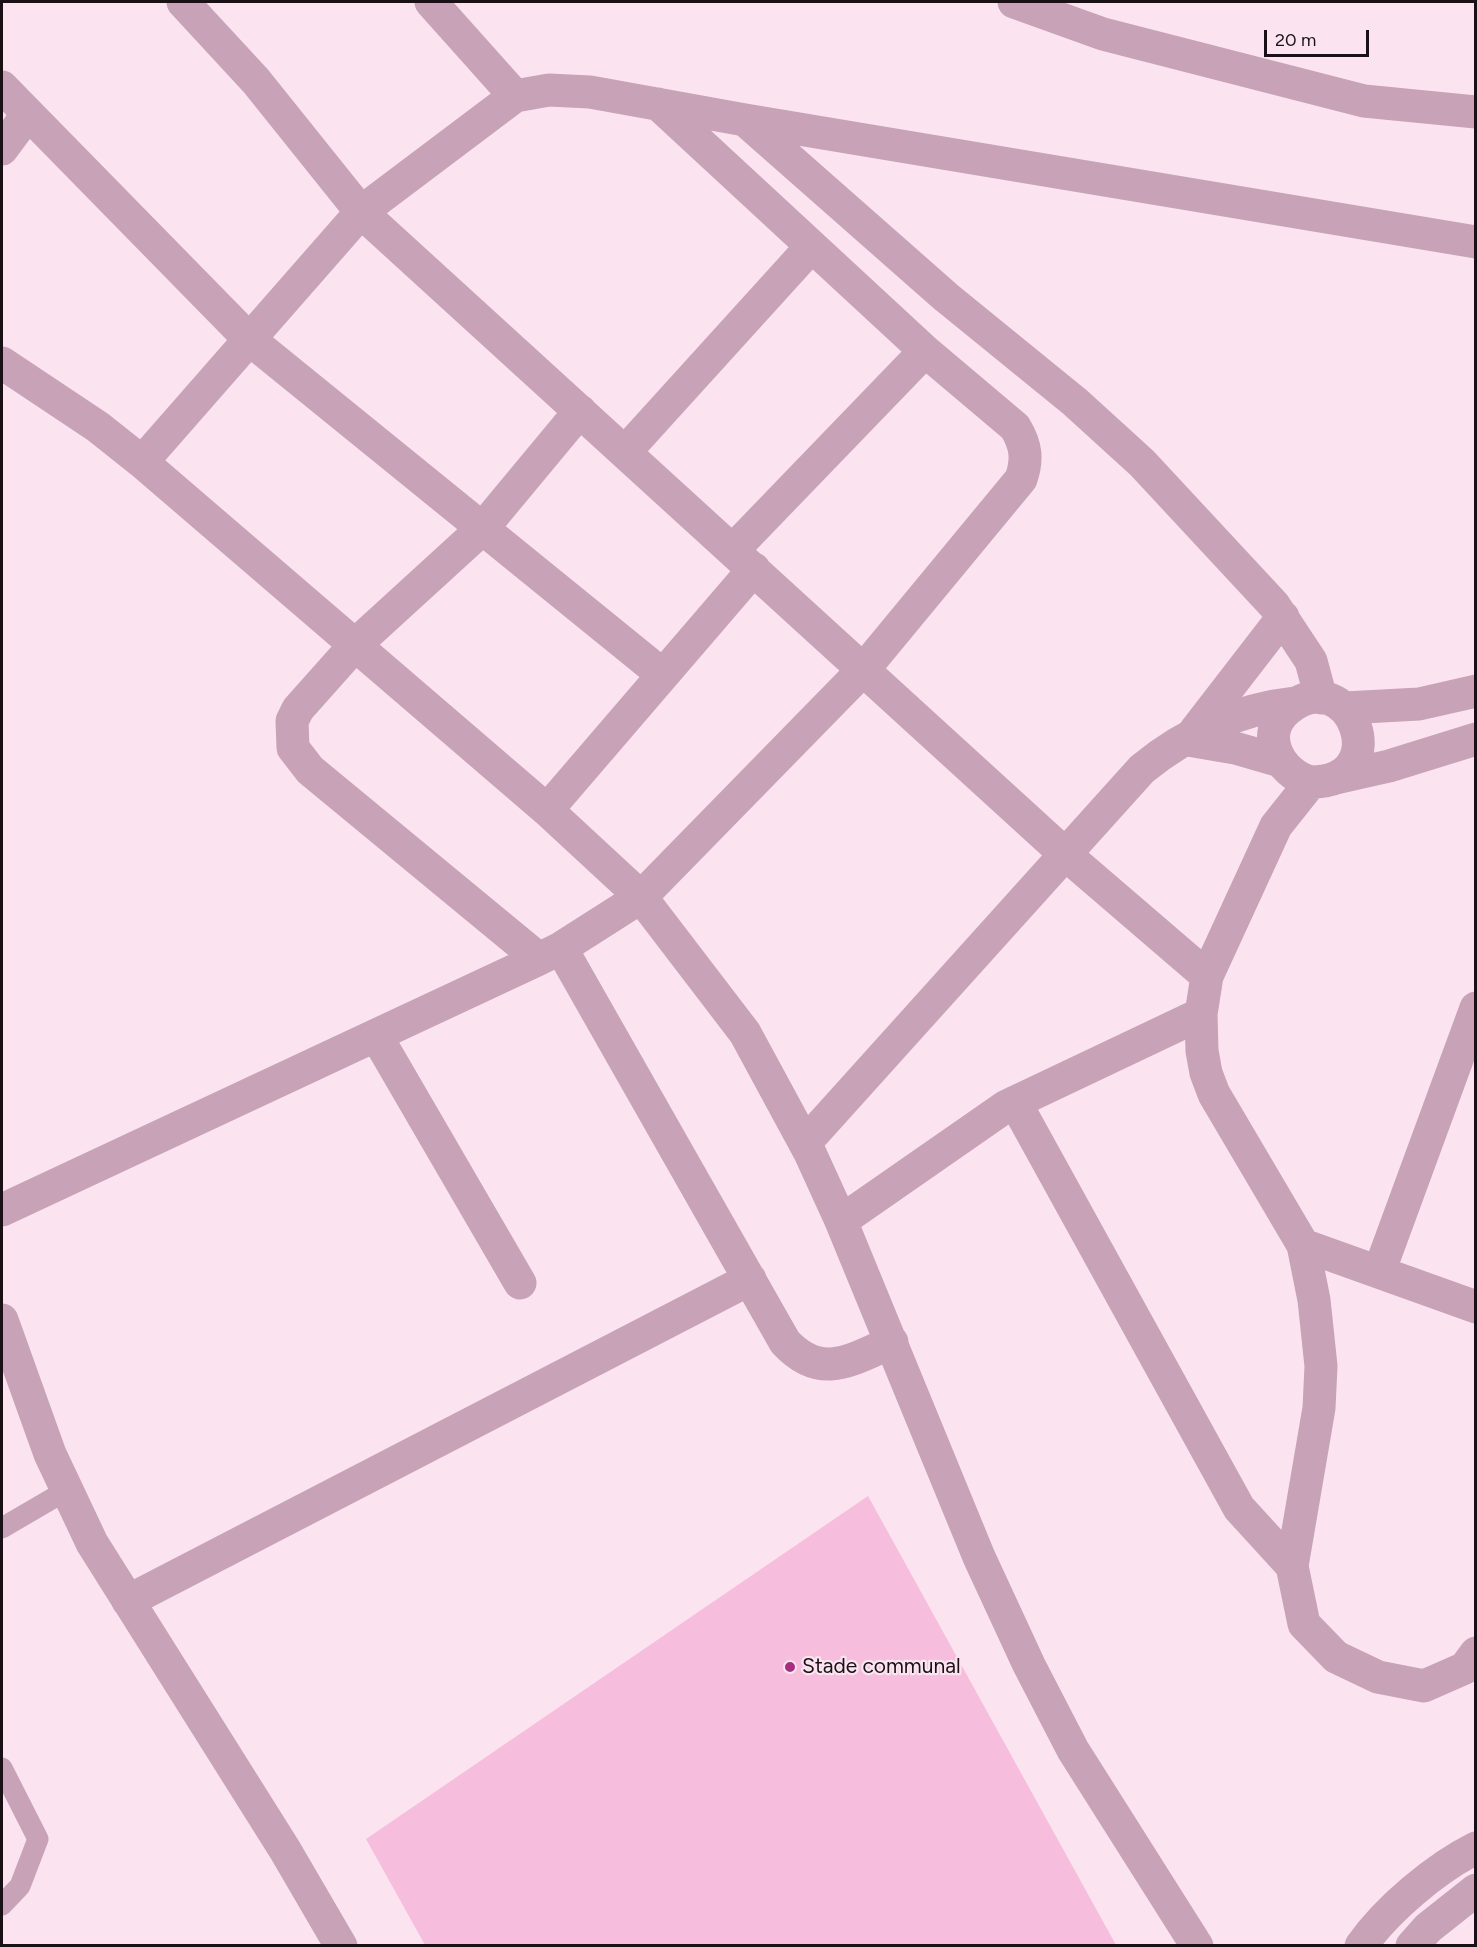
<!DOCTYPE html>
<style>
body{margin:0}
#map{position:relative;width:1477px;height:1947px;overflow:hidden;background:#fbe4f0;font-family:Figtree,sans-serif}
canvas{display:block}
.frame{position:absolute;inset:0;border:3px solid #191116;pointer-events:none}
.scale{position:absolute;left:1264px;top:30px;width:105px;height:27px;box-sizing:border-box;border:3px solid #191116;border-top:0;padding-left:8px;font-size:18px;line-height:21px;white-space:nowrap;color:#191116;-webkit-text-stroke:4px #fbe4f0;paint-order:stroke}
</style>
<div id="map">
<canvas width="1477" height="1947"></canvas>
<div class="frame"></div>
<div class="scale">20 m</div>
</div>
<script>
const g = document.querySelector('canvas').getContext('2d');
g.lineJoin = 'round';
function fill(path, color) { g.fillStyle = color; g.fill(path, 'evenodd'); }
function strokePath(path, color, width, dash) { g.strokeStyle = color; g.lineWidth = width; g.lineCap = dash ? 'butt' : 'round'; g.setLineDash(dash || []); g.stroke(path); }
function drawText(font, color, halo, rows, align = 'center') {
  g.font = font + ' Figtree,sans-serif'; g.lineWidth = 4.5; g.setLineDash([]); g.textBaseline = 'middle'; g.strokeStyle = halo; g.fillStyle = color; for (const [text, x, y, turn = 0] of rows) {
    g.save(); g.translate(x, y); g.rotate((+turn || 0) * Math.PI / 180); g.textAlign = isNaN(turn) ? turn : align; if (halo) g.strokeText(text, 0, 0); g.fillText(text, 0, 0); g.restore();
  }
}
fill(new Path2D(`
 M 868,1496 L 1116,1945 L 425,1945 L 366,1839 Z`), '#f6bddd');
strokePath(new Path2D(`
 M 2,1528 L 67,1490
 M 2,1768 L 38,1839 L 20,1886 L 2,1905`), '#c8a2b7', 21);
strokePath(new Path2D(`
 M 183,2 L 256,81 L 361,212 L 1065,854 L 1207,976
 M 431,2 L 515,96
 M 1014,2 L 1103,34 L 1364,101 L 1476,112
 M 2,87 L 249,339 L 663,675
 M 745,120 L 946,297 L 1075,402 L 1142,463 L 1274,605 L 1311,661 L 1321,698
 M 2,149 L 28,114
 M 2,363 L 98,427 L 142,462 L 547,810 L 641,897 L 745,1033 L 810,1153 L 841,1221 L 979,1557 L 1029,1665 L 1073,1750 L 1197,1946
 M 625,452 L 811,247
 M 142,462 L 361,212 L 515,96 L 549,90 L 590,92 L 745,120 L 1476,242
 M 733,550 L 925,351
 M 1195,731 L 1283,617
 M 1188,740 L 1235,748 L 1280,761
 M 1311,782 C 1279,774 1258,733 1288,709 C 1351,659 1397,782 1311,782 L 1276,826 L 1207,976 L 1201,1014 L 1202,1051 L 1206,1073 L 1214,1094 L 1303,1245 L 1476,1307
 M 547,810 L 754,569
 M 561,948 L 785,1342 C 821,1381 851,1360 892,1342
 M 539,959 L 310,770 L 293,748 L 292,721 L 298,709 L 355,645 L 482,529 L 580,411
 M 377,1037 L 520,1283
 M 1015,1102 L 1239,1508 L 1292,1566
 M 805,1143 L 1142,769 C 1186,733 1239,709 1296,703
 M 2,1210 L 539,959 L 561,948 L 641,897 L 864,669 L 1021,479 C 1028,459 1026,445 1015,427 L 925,351 L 658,104
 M 841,1221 L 1005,1107 L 1201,1014
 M 1303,1245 L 1314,1300 L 1321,1366 L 1319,1408 L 1292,1566 L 1304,1624 L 1336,1657 L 1378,1677 L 1424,1686 L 1465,1668 L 1476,1653
 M 1379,1272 L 1476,1008
 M 128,1601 L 750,1279`), '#c8a2b7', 33);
strokePath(new Path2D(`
 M 1345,708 L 1419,704 L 1476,691
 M 1336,778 L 1389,766 L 1476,739
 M 2,1320 L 50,1454 L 92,1543 L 285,1850 L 341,1946
 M 1361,1946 C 1387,1909 1436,1868 1476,1848
 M 1412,1946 L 1428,1928 L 1476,1890`), '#c8a2b7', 33);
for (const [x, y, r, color] of [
 [790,1667,6,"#a82d80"]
]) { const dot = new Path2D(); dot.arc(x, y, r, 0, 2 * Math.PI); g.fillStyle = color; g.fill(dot); strokePath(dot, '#fbe4f0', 2); }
drawText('21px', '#191116', '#fbe4f0', [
 ["Stade communal",802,1667]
], 'left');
</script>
